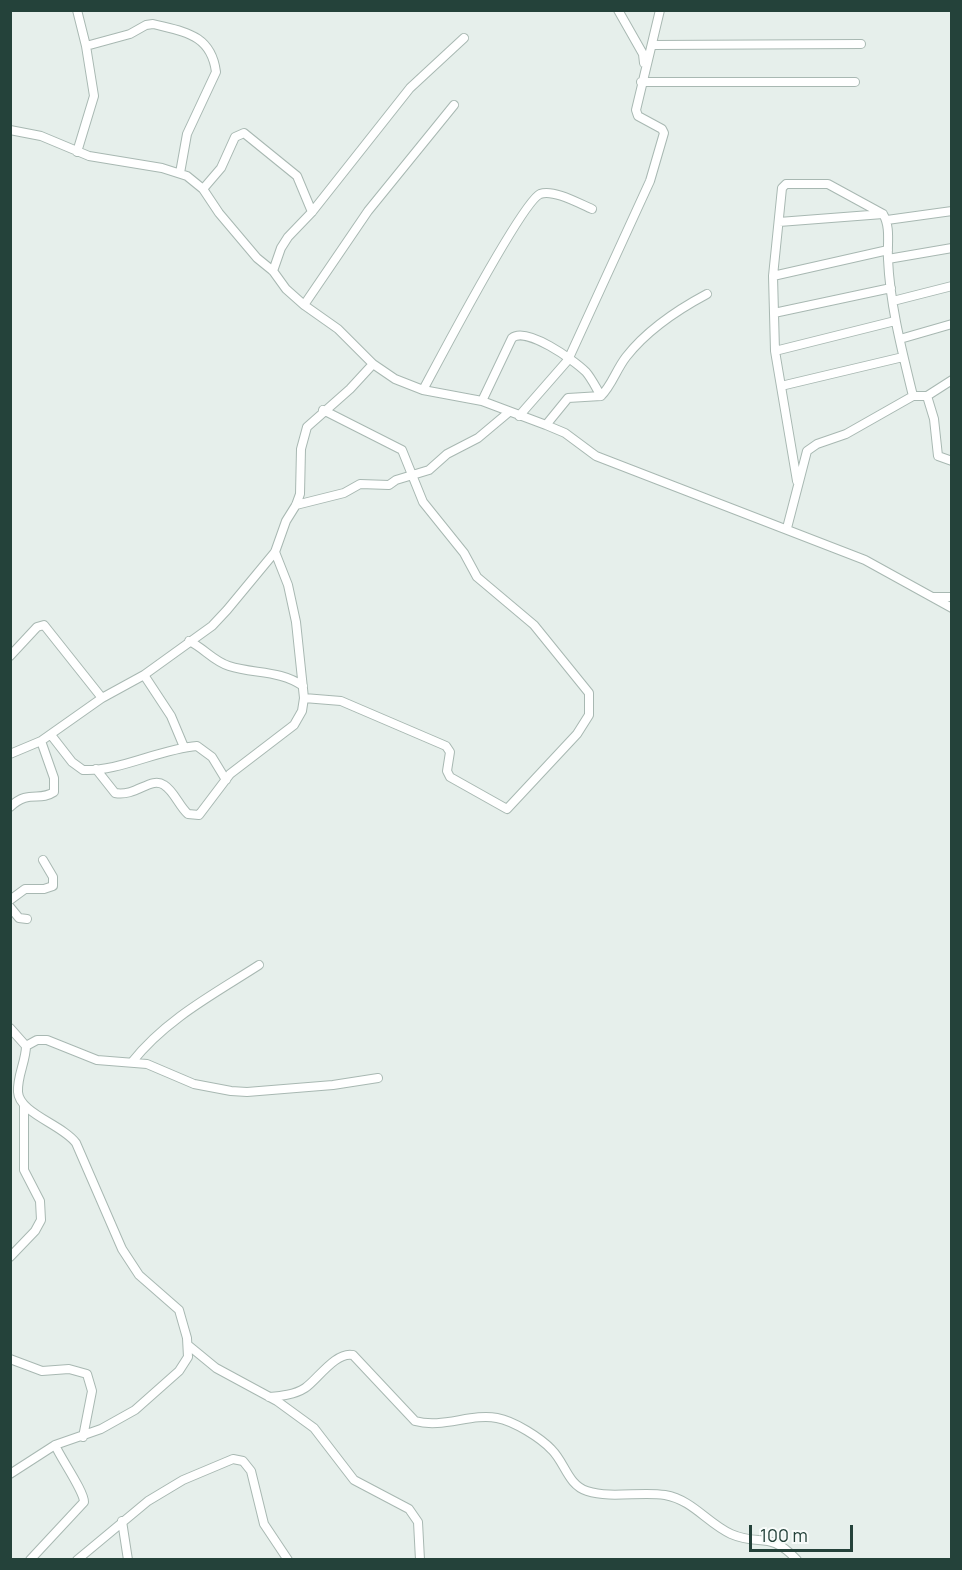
<!DOCTYPE html>
<style>
body{margin:0}
#map{position:relative;width:962px;height:1570px;overflow:hidden;background:#e6efeb;font-family:Manrope,sans-serif}
canvas{display:block}
.frame{position:absolute;inset:0;border:12px solid #24423a;pointer-events:none}
.scale{position:absolute;left:749px;top:1525px;width:104px;height:27px;box-sizing:border-box;border:3px solid #24423a;border-top:0;padding-left:8px;font-size:18px;line-height:21px;white-space:nowrap;color:#24423a;-webkit-text-stroke:4px #f7fbf9;paint-order:stroke}
</style>
<div id="map">
<canvas width="962" height="1570"></canvas>
<div class="frame"></div>
<div class="scale">100 m</div>
</div>
<script>
const g = document.querySelector('canvas').getContext('2d');
g.lineJoin = 'round';
function strokePath(path, color, width, dash) { g.strokeStyle = color; g.lineWidth = width; g.lineCap = dash ? 'butt' : 'round'; g.setLineDash(dash || []); g.stroke(path); }
const minor = new Path2D(`
 M 618,10 L 643,54 L 644,63
 M 652,45 L 861,44
 M 86,46 L 130,34 L 146,25 L 153,24 C 184,32 211,34 216,72 L 187,134 L 180,173
 M 641,82 L 855,82
 M 10,130 L 41,136 L 89,156 L 162,168 L 187,176 L 203,189 L 219,213 L 257,258 L 273,271 L 286,289 L 304,305 L 338,329 L 373,364 L 395,379 L 423,390 L 482,401 L 546,425 L 565,433 L 596,456 L 865,560 L 952,608
 M 77,152 L 94,96 L 86,46 L 77,10
 M 203,189 L 221,168 L 235,137 L 244,133 L 297,176 L 312,212
 M 887,220 L 952,211
 M 779,222 L 883,214
 M 888,259 L 952,248
 M 273,271 L 281,248 L 288,237 L 312,212 L 410,88 L 464,38
 M 773,276 L 888,250
 M 893,301 L 952,286
 M 304,305 L 368,211 L 454,105
 M 774,313 L 891,288
 M 900,339 L 952,324
 M 775,351 L 895,321
 M 781,386 L 903,357
 M 423,390 C 438,362 522,202 540,194 C 554,189 580,204 592,209
 M 927,396 L 952,380
 M 482,401 L 512,338 C 526,326 574,360 586,372 C 592,379 596,388 601,396
 M 519,416 L 568,360 L 650,181 L 664,133 L 662,129 L 638,116 L 636,110 L 660,10
 M 546,425 L 568,398 L 601,396 C 612,385 616,370 626,357 C 647,330 677,310 707,294
 M 797,481 L 775,351 L 773,276 L 782,188 L 786,184 L 828,184 L 883,214 C 891,227 887,245 888,259 C 890,305 902,351 913,396
 M 296,505 L 344,493 L 360,484 L 389,485 L 396,480 L 429,470 L 447,454 L 478,438 L 509,412
 M 787,528 L 807,451 L 817,444 L 846,434 L 913,396 L 927,396 L 934,419 L 938,456 L 952,461
 M 933,597 L 952,597
 M 189,641 C 204,648 213,661 229,666 C 254,674 280,670 303,686
 M 10,656 L 37,627 L 44,625 L 102,698
 M 144,675 L 171,716 L 184,747
 M 304,698 L 341,701 L 446,746 L 450,752 L 447,771 L 450,777 L 507,809 L 577,734 L 589,715 L 589,693 L 534,625 L 477,577 L 464,553 L 423,502 L 402,450 L 323,410
 M 51,735 L 72,762 L 83,770 C 119,772 159,749 197,746 L 212,757 L 226,780
 M 10,754 L 41,741 L 102,698 L 144,675 L 212,626 L 227,610 L 275,552 L 286,521 L 296,505 L 300,494 L 301,449 L 307,427 L 350,389 L 373,364
 M 96,769 L 115,793 C 136,797 151,776 164,785 C 174,791 179,806 188,814 L 199,815 L 230,774 L 294,725 L 302,711 L 304,698 L 296,622 L 288,585 L 275,552
 M 10,807 C 29,789 39,802 54,792 L 54,778 L 41,741
 M 10,900 L 25,889 L 44,889 L 53,886 L 53,877 L 43,860
 M 10,907 L 19,918 L 27,919
 M 10,1028 L 26,1046 C 26,1061 17,1076 18,1092 C 19,1113 63,1125 76,1143 L 122,1249 L 139,1275 L 179,1310 L 187,1338 L 188,1357 L 179,1371 L 135,1410 L 101,1429 L 55,1445 L 10,1474
 M 26,1046 L 37,1040 L 47,1040 L 97,1060 L 147,1064 L 194,1084 L 231,1091 L 247,1092 L 333,1085 L 378,1078
 M 132,1062 C 166,1019 214,994 259,965
 M 10,1257 L 35,1231 L 41,1220 L 40,1201 L 24,1170 L 24,1105
 M 188,1345 L 216,1368 L 277,1401 L 314,1428 L 354,1480 L 409,1509 L 418,1522 L 420,1560
 M 10,1359 L 42,1371 L 69,1369 L 87,1374 L 92,1391 L 83,1437
 M 269,1397 C 281,1396 294,1395 305,1388 C 317,1380 336,1351 353,1355 L 415,1421 C 442,1429 471,1413 497,1418 C 514,1421 541,1438 552,1450 C 565,1463 568,1485 587,1491 C 612,1499 640,1491 665,1495 C 693,1500 707,1523 731,1534 C 761,1547 769,1530 797,1560
 M 122,1521 L 128,1560
 M 30,1560 L 84,1502 C 84,1491 61,1459 55,1445
 M 77,1560 L 148,1501 L 183,1480 L 233,1459 L 243,1461 L 251,1471 L 264,1524 L 288,1560`);
strokePath(minor, '#a8b8b2', 10);
strokePath(minor, '#fff', 8);
</script>
